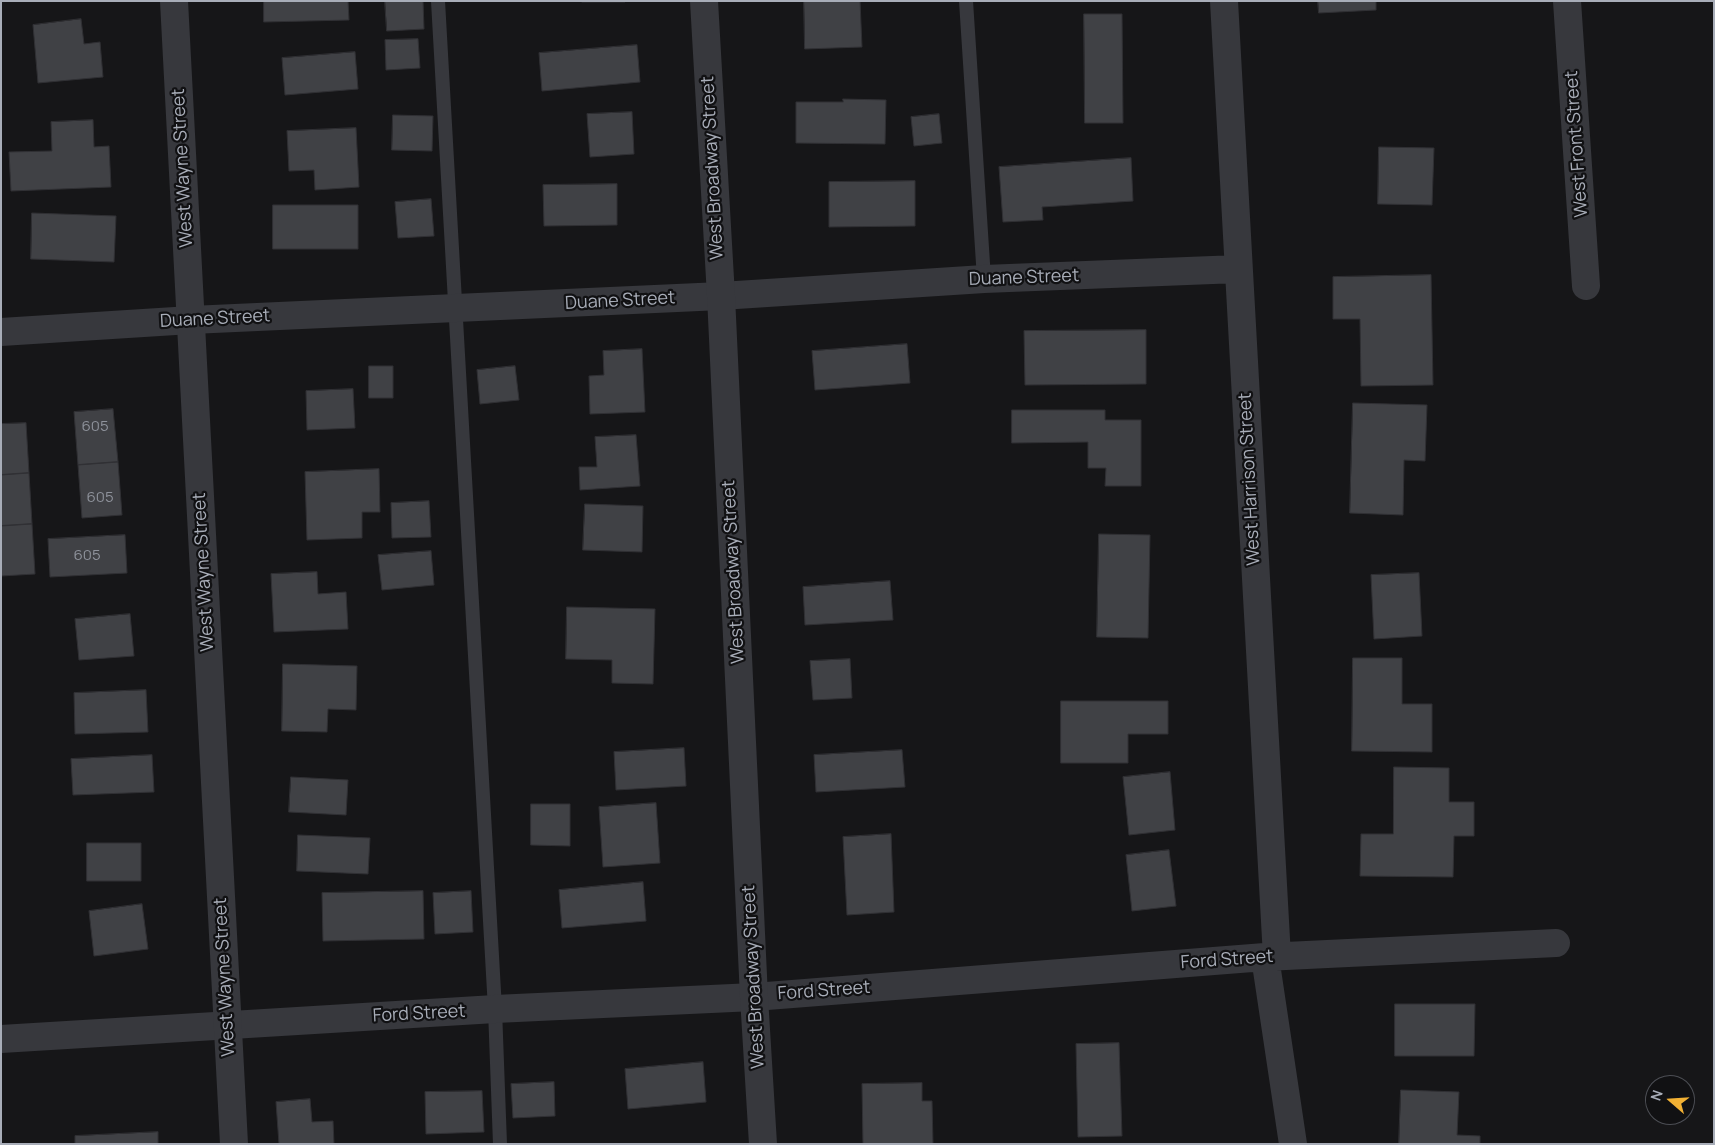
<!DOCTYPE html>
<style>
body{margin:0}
#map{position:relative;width:1715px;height:1145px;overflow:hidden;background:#161618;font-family:Manrope,sans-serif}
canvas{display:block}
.frame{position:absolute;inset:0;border:2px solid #a8adb8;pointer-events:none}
.north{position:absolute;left:1645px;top:1075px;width:50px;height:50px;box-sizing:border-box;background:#111113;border:1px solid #4d4f55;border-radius:50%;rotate:289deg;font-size:14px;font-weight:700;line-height:20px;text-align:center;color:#a8adb8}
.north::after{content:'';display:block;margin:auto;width:18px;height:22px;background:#f2b134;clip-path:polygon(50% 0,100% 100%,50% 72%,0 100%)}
</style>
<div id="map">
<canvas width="1715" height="1145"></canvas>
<div class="frame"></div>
<div class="north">N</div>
</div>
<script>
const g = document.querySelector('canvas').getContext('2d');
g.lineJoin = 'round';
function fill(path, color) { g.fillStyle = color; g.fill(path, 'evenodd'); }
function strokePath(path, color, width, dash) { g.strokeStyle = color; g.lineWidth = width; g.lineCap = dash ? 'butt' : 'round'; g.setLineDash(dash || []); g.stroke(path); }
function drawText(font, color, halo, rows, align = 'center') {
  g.font = font + ' Manrope,sans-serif'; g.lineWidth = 4.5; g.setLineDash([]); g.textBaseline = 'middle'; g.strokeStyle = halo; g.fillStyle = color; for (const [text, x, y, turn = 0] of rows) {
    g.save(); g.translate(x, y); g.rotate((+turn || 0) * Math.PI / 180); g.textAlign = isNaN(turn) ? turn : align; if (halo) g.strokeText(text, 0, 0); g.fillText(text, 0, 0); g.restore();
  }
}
const building = new Path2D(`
 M 264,1 L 348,1 L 349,20 L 264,22 Z
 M 385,1 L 423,1 L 424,29 L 387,31 Z
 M 582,1 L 625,1 L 625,2 L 582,2 Z
 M 804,1 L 860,1 L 862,47 L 805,49 Z
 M 1318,1 L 1376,1 L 1376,10 L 1319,13 Z
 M 1084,14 L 1122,14 L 1123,123 L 1085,123 Z
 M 81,19 L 84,44 L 100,42 L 103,77 L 38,83 L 33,25 Z
 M 418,39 L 420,68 L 386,70 L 385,40 Z
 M 637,45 L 640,82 L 542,91 L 539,53 Z
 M 355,52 L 358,89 L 285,95 L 282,58 Z
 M 843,99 L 886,100 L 885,144 L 796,143 L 796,102 L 843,102 Z
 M 632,112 L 634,154 L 590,157 L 587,114 Z
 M 939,114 L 942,143 L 914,146 L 911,117 Z
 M 393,115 L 433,116 L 432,151 L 392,150 Z
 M 93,120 L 94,147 L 109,146 L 111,187 L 11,191 L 9,152 L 52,151 L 51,122 Z
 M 356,128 L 359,187 L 315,190 L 314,170 L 289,171 L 287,131 Z
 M 1379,147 L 1434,148 L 1432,205 L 1378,204 Z
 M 1131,158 L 1133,201 L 1042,207 L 1043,220 L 1003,222 L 999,167 Z
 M 915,181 L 915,226 L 829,227 L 829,182 Z
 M 617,184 L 617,225 L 544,226 L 543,185 Z
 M 431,199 L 434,236 L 398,238 L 395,202 Z
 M 273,205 L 358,205 L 358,249 L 273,249 Z
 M 32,213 L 116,216 L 114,262 L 31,259 Z
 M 1431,275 L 1433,385 L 1361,386 L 1360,319 L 1333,319 L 1333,277 Z
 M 1146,330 L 1146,384 L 1025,385 L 1024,331 Z
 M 907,344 L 910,383 L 815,390 L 812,351 Z
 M 642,349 L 645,412 L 590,414 L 589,376 L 604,375 L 603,351 Z
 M 369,366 L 393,366 L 393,398 L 369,398 Z
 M 515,366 L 519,400 L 480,404 L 477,370 Z
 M 353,389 L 355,428 L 307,430 L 306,391 Z
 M 1353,403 L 1427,405 L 1425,461 L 1404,460 L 1403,515 L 1350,513 Z
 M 113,409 L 118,462 L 78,465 L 74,412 Z
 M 1012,410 L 1105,410 L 1105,420 L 1141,420 L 1141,486 L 1105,486 L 1106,468 L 1088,468 L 1088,442 L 1012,443 Z
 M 26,423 L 29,473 L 1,475 L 1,424 Z
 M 636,435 L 640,486 L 580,490 L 579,467 L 597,467 L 595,437 Z
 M 118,462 L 122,515 L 82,518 L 78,465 Z
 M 379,469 L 380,512 L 362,512 L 362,538 L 307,540 L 305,472 Z
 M 29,473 L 32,524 L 1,526 L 1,475 Z
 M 429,501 L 431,537 L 392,538 L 391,503 Z
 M 585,504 L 643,506 L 642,552 L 583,550 Z
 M 32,524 L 35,574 L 1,576 L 1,526 Z
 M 1099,534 L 1150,535 L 1148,638 L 1097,637 Z
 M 125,535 L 127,573 L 50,577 L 48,539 Z
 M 431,551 L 434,585 L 382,590 L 378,555 Z
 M 317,572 L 318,594 L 346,592 L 348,629 L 274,632 L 271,574 Z
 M 1419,573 L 1422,636 L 1374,639 L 1371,575 Z
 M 890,581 L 893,620 L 805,625 L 803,587 Z
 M 567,607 L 655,609 L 653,684 L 612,683 L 612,660 L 566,659 Z
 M 130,614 L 134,656 L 79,660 L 75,619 Z
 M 1353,658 L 1402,658 L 1402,704 L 1432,704 L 1432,752 L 1352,751 Z
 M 850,659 L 852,698 L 813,700 L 810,661 Z
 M 283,664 L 357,666 L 356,710 L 328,709 L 327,732 L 282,731 Z
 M 146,690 L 148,732 L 75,734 L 74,693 Z
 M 1061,701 L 1168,701 L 1168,734 L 1128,734 L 1128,763 L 1061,763 Z
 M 684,748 L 686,786 L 616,790 L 614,752 Z
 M 902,750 L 905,787 L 816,792 L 814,755 Z
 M 152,755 L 154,792 L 73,795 L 71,759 Z
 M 1394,767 L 1449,768 L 1449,802 L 1474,802 L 1474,836 L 1454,836 L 1453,877 L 1360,876 L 1361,834 L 1393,834 Z
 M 1170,772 L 1175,830 L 1129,835 L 1123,777 Z
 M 291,777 L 348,780 L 346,815 L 289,812 Z
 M 656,803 L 660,863 L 603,867 L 599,807 Z
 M 531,804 L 570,804 L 570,846 L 531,845 Z
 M 891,834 L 894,912 L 847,915 L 843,837 Z
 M 298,835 L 370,838 L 368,874 L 297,871 Z
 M 87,843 L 141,843 L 141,881 L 87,881 Z
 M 1169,850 L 1176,906 L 1132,911 L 1126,855 Z
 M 643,882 L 646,921 L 562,928 L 559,890 Z
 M 423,891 L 424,939 L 323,941 L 322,893 Z
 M 471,891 L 473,932 L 435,934 L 433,893 Z
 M 142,904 L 148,949 L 94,956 L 89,911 Z
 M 1395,1004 L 1475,1004 L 1474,1056 L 1395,1056 Z
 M 1119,1043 L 1122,1136 L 1078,1137 L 1076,1044 Z
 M 703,1062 L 706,1102 L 628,1109 L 625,1069 Z
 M 554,1082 L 555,1116 L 513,1118 L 511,1084 Z
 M 922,1083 L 922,1101 L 932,1101 L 933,1144 L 863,1144 L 862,1084 Z
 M 1401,1090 L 1459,1092 L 1457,1135 L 1480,1136 L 1480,1144 L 1399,1144 Z
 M 482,1091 L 484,1132 L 426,1134 L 425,1092 Z
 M 310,1099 L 312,1122 L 333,1121 L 334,1144 L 279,1144 L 276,1102 Z
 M 158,1132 L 158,1144 L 75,1144 L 75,1136 Z`);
fill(building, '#404145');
strokePath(building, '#303034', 1);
strokePath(new Path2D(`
 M 438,1 L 495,1009 L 500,1144
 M 966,1 L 984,279`), '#37383d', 14);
strokePath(new Path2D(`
 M 1224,1 L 1277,957
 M 1567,1 L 1586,286
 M 1,332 L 191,320 L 721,296 L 984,279 L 1238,269
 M 1265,957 L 1293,1144
 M 1,1039 L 495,1009 L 754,997 L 1265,957 L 1556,943`), '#37383d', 28);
strokePath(new Path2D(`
 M 174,1 L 234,1144
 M 704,1 L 721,296 L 754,997 L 763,1144`), '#37383d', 28);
drawText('15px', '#8e929b', null, [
 ["605",95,427],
 ["605",100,498],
 ["605",87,556]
]);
drawText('18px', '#a8adb8', '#111113', [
 ["West Front Street",1577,144,-94],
 ["West Wayne Street",183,168,-93],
 ["West Broadway Street",713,168,-93],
 ["Duane Street",1024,278,-2],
 ["Duane Street",620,301,-3],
 ["Duane Street",215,319,-3],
 ["West Harrison Street",1250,479,-93],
 ["West Wayne Street",204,572,-93],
 ["West Broadway Street",734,572,-93],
 ["Ford Street",1227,960,-4],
 ["West Wayne Street",225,977,-93],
 ["West Broadway Street",754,977,-93],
 ["Ford Street",824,991,-4],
 ["Ford Street",419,1014,-3]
]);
</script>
